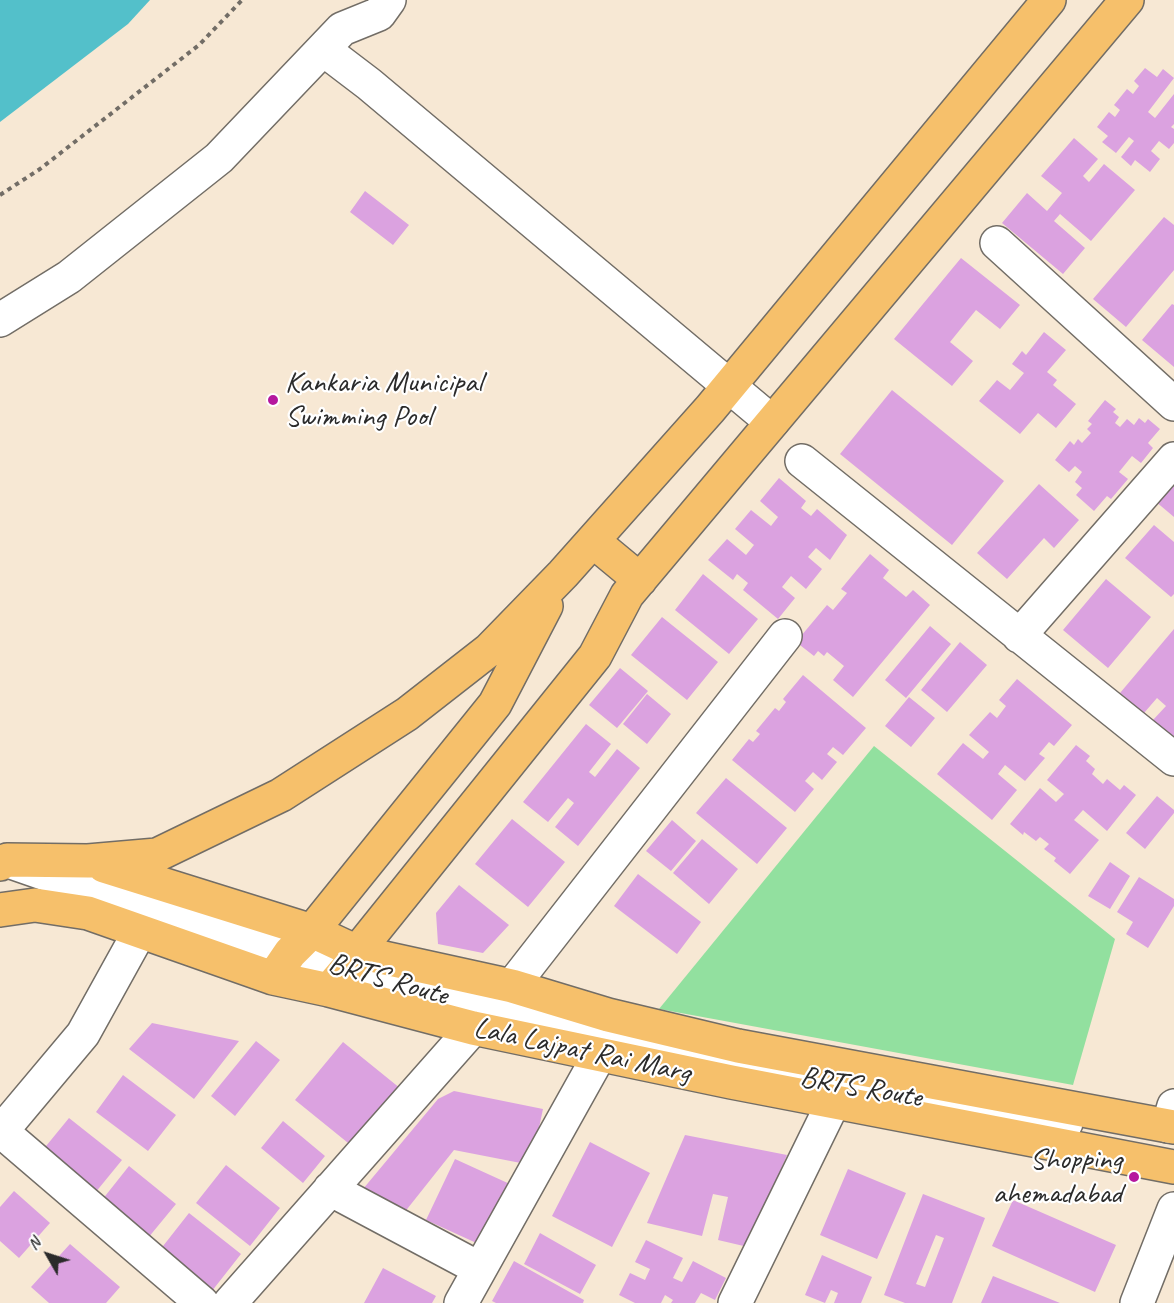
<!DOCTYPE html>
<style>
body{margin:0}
#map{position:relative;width:1174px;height:1303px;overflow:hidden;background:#f7e8d4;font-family:Caveat,sans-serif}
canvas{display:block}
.north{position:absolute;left:18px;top:1225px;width:60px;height:60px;-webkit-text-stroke:4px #fff;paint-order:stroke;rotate:309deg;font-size:16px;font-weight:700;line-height:24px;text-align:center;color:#2b2b2b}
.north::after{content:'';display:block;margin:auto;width:21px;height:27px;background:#2b2b2b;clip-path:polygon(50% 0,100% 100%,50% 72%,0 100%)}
</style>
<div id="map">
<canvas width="1174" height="1303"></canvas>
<div class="north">N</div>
</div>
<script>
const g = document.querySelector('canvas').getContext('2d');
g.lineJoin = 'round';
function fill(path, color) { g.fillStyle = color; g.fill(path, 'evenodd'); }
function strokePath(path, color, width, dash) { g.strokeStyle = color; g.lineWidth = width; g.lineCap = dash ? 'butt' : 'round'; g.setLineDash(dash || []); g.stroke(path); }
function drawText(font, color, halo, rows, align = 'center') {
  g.font = font + ' Caveat,sans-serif'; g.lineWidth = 4.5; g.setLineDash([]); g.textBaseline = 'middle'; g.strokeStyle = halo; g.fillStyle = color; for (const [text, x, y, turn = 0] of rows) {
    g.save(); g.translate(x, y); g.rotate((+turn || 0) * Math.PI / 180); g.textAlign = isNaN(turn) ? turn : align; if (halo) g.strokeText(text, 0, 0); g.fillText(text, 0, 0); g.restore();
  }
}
fill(new Path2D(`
 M 874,746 L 1115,939 L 1073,1085 L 659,1009 Z`), '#92e09f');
fill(new Path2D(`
 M 0,0 L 150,0 L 128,24 L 0,122 Z`), '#53c0ca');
fill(new Path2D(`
 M 1145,68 L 1157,77 L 1163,69 L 1174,78 L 1148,112 L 1155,118 L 1174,94 L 1174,124 L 1171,127 L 1174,129 L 1174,143 L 1169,149 L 1159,141 L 1151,151 L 1160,159 L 1150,172 L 1135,160 L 1131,166 L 1121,157 L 1134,141 L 1129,137 L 1116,153 L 1102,142 L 1108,136 L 1097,127 L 1109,112 L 1115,117 L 1120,110 L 1114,105 L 1127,89 L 1133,94 L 1139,86 L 1134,81 Z
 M 1074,138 L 1098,159 L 1083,176 L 1089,182 L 1104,164 L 1135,190 L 1091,241 L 1060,214 L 1054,221 L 1085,248 L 1063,274 L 1002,223 L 1027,193 L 1047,211 L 1062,193 L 1041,176 Z
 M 365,191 L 409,225 L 393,245 L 350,212 Z
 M 1164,217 L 1174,225 L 1174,270 L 1126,327 L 1093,299 Z
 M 961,258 L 1020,305 L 1000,329 L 976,310 L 950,342 L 973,361 L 952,386 L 894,339 Z
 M 1172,304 L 1174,305 L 1174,367 L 1142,340 Z
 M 1044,332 L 1066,350 L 1047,372 L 1057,380 L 1053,385 L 1076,404 L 1056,428 L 1038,413 L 1020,434 L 979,401 L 997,380 L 1010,390 L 1024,373 L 1012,364 L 1022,351 L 1026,355 Z
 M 892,390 L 1004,481 L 952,545 L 840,454 Z
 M 1105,400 L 1116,409 L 1113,412 L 1119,417 L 1115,423 L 1120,427 L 1127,419 L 1134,425 L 1139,418 L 1145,423 L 1148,419 L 1160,429 L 1148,443 L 1153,448 L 1141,463 L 1132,456 L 1119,472 L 1128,479 L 1111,499 L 1107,496 L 1094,511 L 1076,495 L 1082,488 L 1075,482 L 1082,472 L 1075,466 L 1069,472 L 1055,460 L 1070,441 L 1074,445 L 1078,439 L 1082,443 L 1091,433 L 1087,429 L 1092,424 L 1088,421 Z
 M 779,478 L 806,501 L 801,508 L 811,516 L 817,509 L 847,535 L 830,560 L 816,548 L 808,557 L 822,569 L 806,589 L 791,576 L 782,587 L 795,598 L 778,619 L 743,590 L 748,583 L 737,574 L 733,580 L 708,560 L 727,539 L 746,555 L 754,545 L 735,529 L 751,510 L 771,526 L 778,517 L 760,501 Z
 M 1174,478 L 1174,517 L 1155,501 Z
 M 1039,484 L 1079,520 L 1054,548 L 1044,538 L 1007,579 L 977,553 Z
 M 1154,525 L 1174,542 L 1174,594 L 1171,597 L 1125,558 Z
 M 870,554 L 889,570 L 883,578 L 906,597 L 913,590 L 930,605 L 853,697 L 833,680 L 844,666 L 827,652 L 824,656 L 818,651 L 814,656 L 796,642 L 827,605 L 833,610 L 847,593 L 841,589 Z
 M 703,574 L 758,619 L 729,654 L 675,610 Z
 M 1106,579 L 1151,617 L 1108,668 L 1063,630 Z
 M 662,617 L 718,662 L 687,700 L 631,655 Z
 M 930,626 L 951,644 L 906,698 L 885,680 Z
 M 1174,629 L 1174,738 L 1153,720 L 1166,706 L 1157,698 L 1144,713 L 1120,693 Z
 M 960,642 L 987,665 L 947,712 L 921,690 Z
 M 620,668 L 648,691 L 617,728 L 589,705 Z
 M 803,675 L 866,728 L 843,755 L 833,747 L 827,754 L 837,762 L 822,780 L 813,772 L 805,781 L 814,789 L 795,812 L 732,760 L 749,739 L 753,742 L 760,734 L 756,731 L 775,708 L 779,711 L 786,702 L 783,699 Z
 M 1017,679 L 1072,725 L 1054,746 L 1049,742 L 1039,754 L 1045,758 L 1025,781 L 1005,765 L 998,774 L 1017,790 L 992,820 L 937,774 L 963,743 L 983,759 L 989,752 L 969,735 L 990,712 L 997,718 L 1006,706 L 999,700 Z
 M 647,694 L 671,714 L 647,744 L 623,724 Z
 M 909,697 L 935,718 L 911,747 L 885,726 Z
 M 586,724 L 611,744 L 589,772 L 595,777 L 617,749 L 640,768 L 578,846 L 555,827 L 574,803 L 568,798 L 548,822 L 523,802 Z
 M 1076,745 L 1090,756 L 1086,761 L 1095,769 L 1092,774 L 1103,784 L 1107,779 L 1120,790 L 1124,785 L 1136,795 L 1107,831 L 1083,810 L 1074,820 L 1099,840 L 1070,874 L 1054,861 L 1056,858 L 1044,849 L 1049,844 L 1040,837 L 1036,841 L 1024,832 L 1023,835 L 1010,824 L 1040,788 L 1056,802 L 1064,794 L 1047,780 Z
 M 726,778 L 787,828 L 757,864 L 696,813 Z
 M 1157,796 L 1174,810 L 1174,813 L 1145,849 L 1126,833 Z
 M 512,819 L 565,862 L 528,907 L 475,864 Z
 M 672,820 L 696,841 L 671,871 L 646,851 Z
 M 702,839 L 738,869 L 709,904 L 673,873 Z
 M 1110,862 L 1130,876 L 1110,909 L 1088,896 Z
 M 638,874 L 701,922 L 677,954 L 614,906 Z
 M 1139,877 L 1174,899 L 1174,906 L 1148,948 L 1126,934 L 1133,922 L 1117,912 Z
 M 459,885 L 509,925 L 483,953 L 438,944 L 436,913 Z
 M 152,1023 L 239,1041 L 194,1099 L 129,1049 Z
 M 256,1041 L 280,1060 L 235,1116 L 211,1096 Z
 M 343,1042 L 406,1093 L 358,1151 L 295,1100 Z
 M 123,1075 L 176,1115 L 148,1151 L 96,1112 Z
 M 454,1091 L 543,1109 L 531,1165 L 454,1150 L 400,1218 L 363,1189 L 438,1099 Z
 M 69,1118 L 122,1160 L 95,1193 L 42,1151 Z
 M 283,1121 L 325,1156 L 303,1183 L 261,1148 Z
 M 685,1135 L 787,1155 L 748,1247 L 718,1240 L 728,1197 L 713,1194 L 702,1236 L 647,1223 Z
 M 590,1142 L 650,1173 L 612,1247 L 552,1216 Z
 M 455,1159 L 512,1185 L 483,1246 L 426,1220 Z
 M 226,1165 L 280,1208 L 250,1246 L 196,1203 Z
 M 129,1166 L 176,1204 L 148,1238 L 102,1200 Z
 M 848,1169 L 906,1193 L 877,1259 L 820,1235 Z
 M 14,1191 L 50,1223 L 19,1258 L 0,1241 L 0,1207 Z
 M 923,1194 L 985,1218 L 952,1303 L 905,1303 L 884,1295 ZM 936,1235 L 944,1238 L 925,1287 L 916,1284 Z
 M 1013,1200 L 1116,1245 L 1095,1292 L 992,1246 Z
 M 189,1213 L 241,1254 L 208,1296 L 156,1255 Z
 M 540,1233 L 596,1265 L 580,1294 L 524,1264 Z
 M 646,1240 L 683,1258 L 673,1278 L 682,1282 L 693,1261 L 726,1278 L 715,1300 L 701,1293 L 695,1303 L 671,1303 L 673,1300 L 665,1295 L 661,1303 L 635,1303 L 619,1295 L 630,1273 L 645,1280 L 650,1269 L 635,1262 Z
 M 70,1244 L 120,1287 L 106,1303 L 49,1303 L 31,1287 Z
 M 822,1255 L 872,1277 L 861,1303 L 834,1303 L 838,1293 L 831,1290 L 825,1303 L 805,1295 Z
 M 514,1261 L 584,1300 L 583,1303 L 496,1303 L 492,1301 Z
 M 383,1268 L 436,1296 L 432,1303 L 364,1303 Z
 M 993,1276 L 1060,1303 L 981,1303 Z`), '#dba2e0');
const minor = new Path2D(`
 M 323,49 L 369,84 L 772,422
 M 997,243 L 1174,404
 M 0,320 L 69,277 L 219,158 L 342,29 L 379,14 L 389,0
 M 802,461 L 1174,759
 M 1019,636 L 1174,459
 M 11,862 L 106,895 L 290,953 L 460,1001 L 582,1030 L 807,1080 L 1066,1123
 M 512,986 L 785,636
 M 1168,1126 L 1174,1106
 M 1,1131 L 202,1303
 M 0,1133 L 83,1034 L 140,931
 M 330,1189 L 480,1269
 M 230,1303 L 473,1028
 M 461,1303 L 600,1054
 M 735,1303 L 834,1101
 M 1137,1303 L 1174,1209`);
const major = new Path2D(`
 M 593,541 L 640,580
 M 0,864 L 7,860 L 88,861 L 157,855 L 281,795 L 407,714 L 489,650 L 563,574 L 710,409 L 1049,0
 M 104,866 L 312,931 L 357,952 L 512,986 L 608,1015 L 738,1046 L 1174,1127
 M 0,910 L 35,905 L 88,913 L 273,978 L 329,990 L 473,1028 L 731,1082 L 1174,1167
 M 273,978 L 290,953 L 312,931 L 495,704 L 546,606
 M 329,990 L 346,970 L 357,952 L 595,656 L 627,595 L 1127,0`);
strokePath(minor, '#726d66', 36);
strokePath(major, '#726d66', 36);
strokePath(new Path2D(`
 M 0,195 L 40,169 L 199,45 L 242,0`), '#726d66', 4, [4.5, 4.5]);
strokePath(minor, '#fff', 33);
strokePath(major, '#f6c06b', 33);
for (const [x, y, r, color] of [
 [273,400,6,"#b5179e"],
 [1134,1177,6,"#b5179e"]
]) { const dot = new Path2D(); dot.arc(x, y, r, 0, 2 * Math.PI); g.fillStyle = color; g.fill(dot); strokePath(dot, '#fff', 2); }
drawText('30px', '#2b2b2b', '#fff', [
 ["Kankaria Municipal",285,383],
 ["Swimming Pool",285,417],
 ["Shopping",1122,1160,"right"],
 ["ahemadabad",1122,1194,"right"]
], 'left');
drawText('30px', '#2b2b2b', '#fff', [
 ["BRTS Route",388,980,16],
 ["Lala Lajpat Rai Marg",582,1051,12],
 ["BRTS Route",861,1088,10]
]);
</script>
